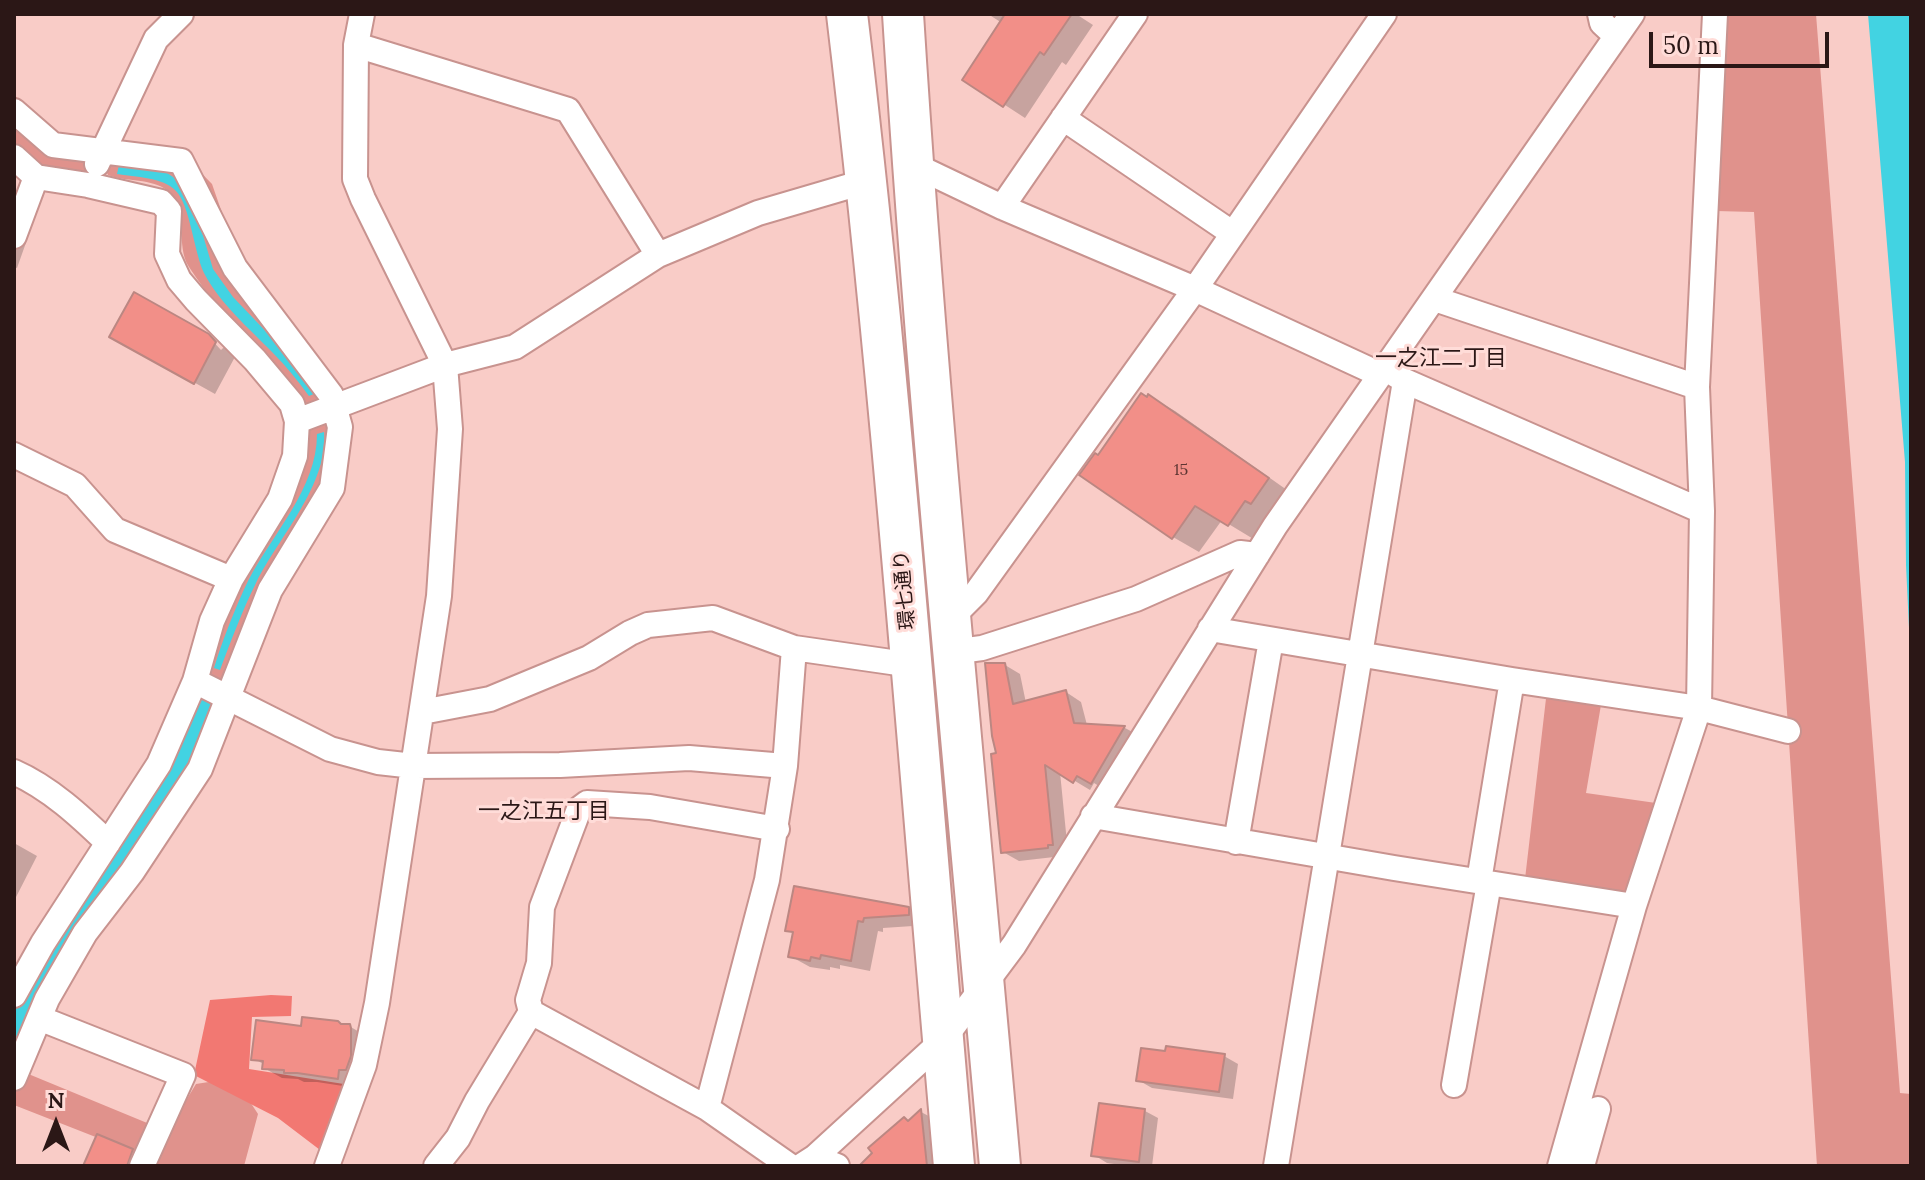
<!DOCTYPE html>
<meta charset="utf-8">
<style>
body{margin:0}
#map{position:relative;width:1925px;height:1180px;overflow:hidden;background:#f9ccc7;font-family:Lora,serif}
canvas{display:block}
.frame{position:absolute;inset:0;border:16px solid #2b1716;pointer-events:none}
.north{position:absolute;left:16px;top:1084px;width:80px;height:80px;-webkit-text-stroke:6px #ffdcd8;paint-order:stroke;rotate:0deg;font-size:22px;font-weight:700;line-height:32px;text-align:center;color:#2b1716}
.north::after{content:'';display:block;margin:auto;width:28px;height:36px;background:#2b1716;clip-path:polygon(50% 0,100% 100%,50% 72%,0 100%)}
.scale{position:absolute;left:1649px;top:32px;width:180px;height:36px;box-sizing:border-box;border:4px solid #2b1716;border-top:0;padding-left:10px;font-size:24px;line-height:28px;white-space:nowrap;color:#2b1716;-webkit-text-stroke:6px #ffdcd8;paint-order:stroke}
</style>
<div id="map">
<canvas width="1925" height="1180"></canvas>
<div class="frame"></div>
<div class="north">N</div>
<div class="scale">50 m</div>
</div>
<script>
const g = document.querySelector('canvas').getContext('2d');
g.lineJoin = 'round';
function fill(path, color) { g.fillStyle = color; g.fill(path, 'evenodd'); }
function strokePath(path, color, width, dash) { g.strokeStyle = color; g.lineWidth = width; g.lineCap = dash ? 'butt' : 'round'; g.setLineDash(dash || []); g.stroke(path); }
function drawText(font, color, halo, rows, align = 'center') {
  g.font = font + ' Lora,"Noto Sans JP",serif'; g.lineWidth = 6; g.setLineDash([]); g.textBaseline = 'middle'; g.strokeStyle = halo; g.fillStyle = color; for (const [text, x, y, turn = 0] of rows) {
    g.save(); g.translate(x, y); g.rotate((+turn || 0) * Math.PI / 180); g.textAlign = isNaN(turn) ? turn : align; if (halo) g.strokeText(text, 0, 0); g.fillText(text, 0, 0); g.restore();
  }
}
fill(new Path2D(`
 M 1727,14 L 1816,14 L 1900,1093 L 1911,1094 L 1911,1166 L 1817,1166 L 1754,212 L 1716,211 Z
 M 14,95 L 63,137 L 95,145 L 86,170 L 83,173 L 38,165 L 14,145 Z
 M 110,140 L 179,150 L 212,184 L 245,279 L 343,392 L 311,404 L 305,403 C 294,381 273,367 255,349 C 231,324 208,296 189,267 C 175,246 189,208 168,191 C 152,178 126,182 108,175 L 106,171 Z
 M 348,408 L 333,490 L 275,585 L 239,690 L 207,672 L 218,622 L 301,470 L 309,437 L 310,425 Z
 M 1547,690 L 1602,699 L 1586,793 L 1656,803 L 1628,897 L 1525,879 Z
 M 196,695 L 232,706 L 84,947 L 26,1073 L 152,1125 L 139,1154 L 14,1105 L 14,1009 L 33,973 Z
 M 215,1081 L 243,1091 L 258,1114 L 244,1166 L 154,1166 L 170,1127 L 196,1084 Z`), '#e0928c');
fill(new Path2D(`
 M 271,995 L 292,996 L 291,1016 L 252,1017 L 249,1069 L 350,1085 L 324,1153 L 278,1118 L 194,1075 L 210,1000 Z`), '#f27872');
fill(new Path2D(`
 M 1868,14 L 1911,14 L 1911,670 L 1906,565 L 1905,462 Z
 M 119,165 L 167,173 L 185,185 L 194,205 L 213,269 L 233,297 L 276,342 L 316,393 L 309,396 C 298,381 286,366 273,353 C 249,328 220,304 204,273 C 194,252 190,205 176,191 C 163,177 135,177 117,174 Z
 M 324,432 C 329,484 278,538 256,583 C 242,611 231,641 220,670 L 214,668 C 222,641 236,606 248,581 C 272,534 317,489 317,434 Z`), '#42d3e2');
fill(new Path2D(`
 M 988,14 L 1076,14 L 1093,25 L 1066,65 L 1062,62 L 1025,118 L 965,79 L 1002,23 Z
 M 14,229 L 28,237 L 17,268 L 14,267 Z
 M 111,336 L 208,336 L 221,350 L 224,347 L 221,344 L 236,355 L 215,394 Z
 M 1149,396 L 1175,411 L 1294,495 L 1255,540 L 1222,520 L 1199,552 L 1173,537 L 1082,475 L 1099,458 Z
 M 1005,665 L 1020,674 L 1026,703 L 1066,692 L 1081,702 L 1087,725 L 1125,728 L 1140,736 L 1107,791 L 1094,783 L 1090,790 L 1060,772 L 1068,853 L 1063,856 L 1019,861 L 1003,852 Z
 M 14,843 L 37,856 L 14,901 Z
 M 908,909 L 928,921 L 928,925 L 883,928 L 883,932 L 878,931 L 870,971 L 840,965 L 840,969 L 830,967 L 830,970 L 810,967 L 790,956 L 794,934 L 788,930 Z
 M 349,1026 L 368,1037 L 356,1088 L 317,1082 L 304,1082 L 298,1079 L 282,1078 L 264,1068 L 265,1065 L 253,1058 L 303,1028 Z
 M 1224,1056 L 1238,1064 L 1233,1099 L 1152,1088 L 1138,1080 Z
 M 1145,1111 L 1158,1118 L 1152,1166 L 1114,1166 L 1114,1164 L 1107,1163 L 1094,1155 Z
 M 921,1112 L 942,1123 L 946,1166 L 866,1166 Z
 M 132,1151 L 146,1159 L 143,1166 L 93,1166 Z`), '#0003');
strokePath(new Path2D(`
 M 14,1033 L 29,993 L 201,727 L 209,699`), '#42d3e2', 44);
const building = new Path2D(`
 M 1005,14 L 1072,14 L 1044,55 L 1040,52 L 1003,107 L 962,80 Z
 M 134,292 L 209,334 L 216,342 L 194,384 L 109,337 Z
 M 1141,393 L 1147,397 L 1148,394 L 1269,478 L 1251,504 L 1245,501 L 1228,526 L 1195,506 L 1172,539 L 1079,475 L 1095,453 L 1098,455 Z
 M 985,663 L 1005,663 L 1013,704 L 1066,690 L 1074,723 L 1125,726 L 1091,784 L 1077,776 L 1073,783 L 1045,765 L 1053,845 L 1048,845 L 1048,848 L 1001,853 L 991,754 L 996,753 L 992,736 Z
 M 794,886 L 909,907 L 909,915 L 864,918 L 863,922 L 858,921 L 851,961 L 821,955 L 820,959 L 811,957 L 810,961 L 788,957 L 793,932 L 785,931 Z
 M 302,1017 L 338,1021 L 341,1024 L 350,1024 L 351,1028 L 351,1056 L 346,1070 L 339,1070 L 338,1079 L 297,1073 L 284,1073 L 284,1070 L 262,1069 L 263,1061 L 251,1060 L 256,1020 L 301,1026 Z
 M 1166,1046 L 1225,1054 L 1219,1092 L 1136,1081 L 1141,1048 L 1165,1051 Z
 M 1099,1103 L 1145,1109 L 1139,1162 L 1091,1156 Z
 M 921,1109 L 927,1166 L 859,1166 L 872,1153 L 868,1148 L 904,1117 L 908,1121 Z
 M 97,1134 L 133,1149 L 127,1166 L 83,1166 Z`);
fill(building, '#f28f88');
strokePath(building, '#bb8782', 2);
const street = new Path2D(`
 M 1600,14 L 1602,23 L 1616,36
 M 356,45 L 568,110 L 658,255
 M 14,111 L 53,145 L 181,161 L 235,268 L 331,395 L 340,427 L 332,488 L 270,590 L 200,769 L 132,872 L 85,933 L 47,999 L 14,1078
 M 1063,118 L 1232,233
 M 14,157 L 36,177 L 88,185 L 161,202 L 169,211 L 167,254 L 179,280 L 196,300 L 255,360 L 292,404 L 297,421 L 295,456 L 280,499 L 231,579 L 212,621 L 195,681 L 159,764 L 43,943 L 14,995
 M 97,164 L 156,39 L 181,14
 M 912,164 L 1002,207 L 1195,289 L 1381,375
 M 1002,207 L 1135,14
 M 14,236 L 36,177
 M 1435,299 L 1697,387
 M 1394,374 L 1405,381 L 1702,511
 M 297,421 L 445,365 L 515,347 L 658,255 L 758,213 L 867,181
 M 14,455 L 75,485 L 115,530 L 231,579
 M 949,620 L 976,593 L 1195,289 L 1384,14
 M 1210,629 L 1512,680 L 1699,708 L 1788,731
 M 952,652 L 982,648 L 1136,599 L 1240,553 L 1257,555
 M 195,681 L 330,749 L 378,762 L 414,766 L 560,765 L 689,758 L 785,766
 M 422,712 L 490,699 L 589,658 L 630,633 L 648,625 L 713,618 L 794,648 L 912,665
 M 14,772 C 50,788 80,816 108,843
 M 1093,816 L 1394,868 L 1634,906
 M 1236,842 L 1271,640
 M 1479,881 L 1512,680
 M 531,1012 L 707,1108
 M 39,1018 L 183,1075 L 142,1166
 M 1454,1085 L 1489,883
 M 815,1157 L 837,1166
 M 327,1166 L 364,1065 L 377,1003 L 439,596 L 450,429 L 445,365 L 363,199 L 355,179 L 356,45 L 362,14
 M 436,1166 L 458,1138 L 477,1101 L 531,1012 L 528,1000 L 539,963 L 542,907 L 579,809 L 587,803 L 650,807 L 777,829
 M 790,1166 L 707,1108 L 767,880 L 785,766 L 794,648
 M 801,1166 L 815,1157 L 943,1040 L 1014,945 L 1275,526 L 1632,14
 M 1276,1166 L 1405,381
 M 1560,1166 L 1634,906 L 1699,708 L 1702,511 L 1697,387 L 1715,14
 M 1582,1166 L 1598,1109`);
const primary = new Path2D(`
 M 847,14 C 893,397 920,782 954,1166
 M 903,14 C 927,399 966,782 1000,1166`);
strokePath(street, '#c8938f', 28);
strokePath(primary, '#c8938f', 44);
strokePath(street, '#fff', 24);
strokePath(primary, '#fff', 40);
drawText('16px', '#5d3532', null, [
 ["15",1181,470]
]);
drawText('20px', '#2b1716', '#ffdcd8', [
 ["環七通り",905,590,-95]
]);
drawText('22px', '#2b1716', '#ffdcd8', [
 ["一之江二丁目",1441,359],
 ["一之江五丁目",544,812]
]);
</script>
